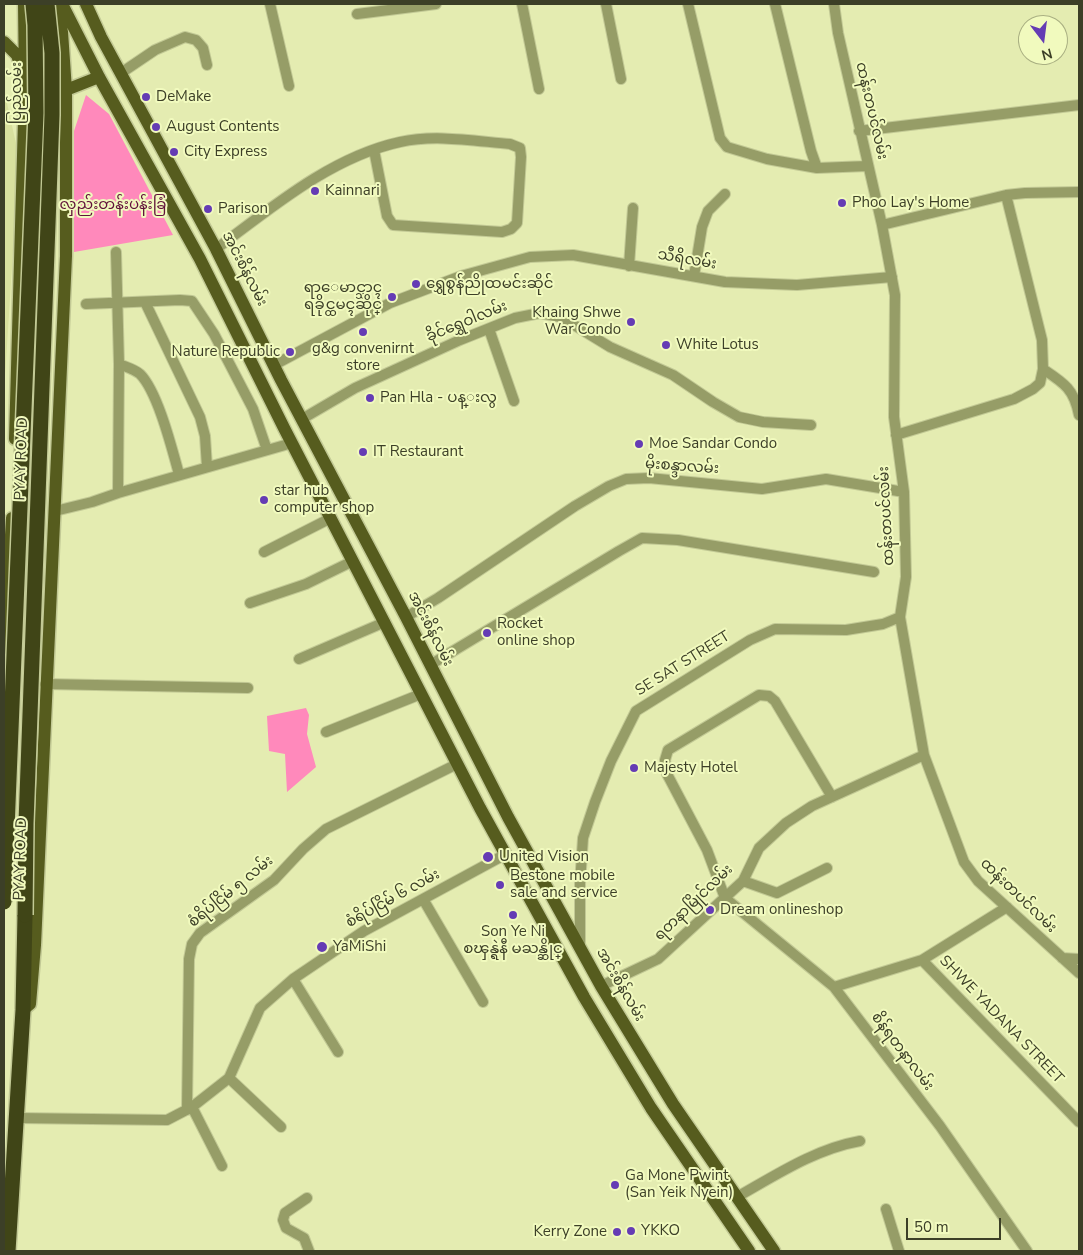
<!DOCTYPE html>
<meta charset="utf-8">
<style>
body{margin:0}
#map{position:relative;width:1083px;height:1255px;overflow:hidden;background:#e4ecb1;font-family:"Nunito Sans",sans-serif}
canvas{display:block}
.frame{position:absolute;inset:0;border:5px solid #3c3f27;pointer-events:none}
.north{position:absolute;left:1018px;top:15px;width:50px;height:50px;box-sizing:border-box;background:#f1fabe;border:1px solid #a9af82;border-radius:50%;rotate:165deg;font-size:14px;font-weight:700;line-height:20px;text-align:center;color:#3c3f27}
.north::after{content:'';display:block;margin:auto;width:18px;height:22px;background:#653cb4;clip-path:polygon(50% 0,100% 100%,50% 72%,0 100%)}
.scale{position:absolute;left:906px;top:1218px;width:95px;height:22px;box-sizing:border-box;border:2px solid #3c3f27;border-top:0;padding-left:6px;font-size:15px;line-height:18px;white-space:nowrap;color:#3c3f27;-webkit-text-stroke:4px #f1fabe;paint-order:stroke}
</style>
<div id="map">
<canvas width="1083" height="1255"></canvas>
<div class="frame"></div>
<div class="north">N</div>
<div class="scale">50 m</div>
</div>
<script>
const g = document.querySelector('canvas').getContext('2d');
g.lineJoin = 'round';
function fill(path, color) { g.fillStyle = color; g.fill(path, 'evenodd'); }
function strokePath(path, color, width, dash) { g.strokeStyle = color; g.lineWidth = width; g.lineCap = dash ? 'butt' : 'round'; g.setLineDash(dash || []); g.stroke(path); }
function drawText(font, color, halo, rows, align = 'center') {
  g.font = font + ' "Nunito Sans","Noto Sans Myanmar",sans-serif'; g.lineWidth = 4; g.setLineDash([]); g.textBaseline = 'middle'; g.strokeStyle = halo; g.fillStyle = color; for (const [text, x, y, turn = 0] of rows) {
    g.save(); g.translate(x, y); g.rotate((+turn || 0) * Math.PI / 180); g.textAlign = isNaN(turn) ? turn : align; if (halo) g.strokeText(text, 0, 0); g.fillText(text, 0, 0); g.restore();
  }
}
fill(new Path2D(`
 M 4,90 L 19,157 L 4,392 Z`), '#d8e09e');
fill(new Path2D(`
 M 86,95 L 109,114 L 173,235 L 74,252 L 74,131 Z
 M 306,708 L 309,715 L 307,734 L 316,767 L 287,792 L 285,754 L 269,751 L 267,716 Z`), '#ff89bb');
const street = new Path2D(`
 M 270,4 L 289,86
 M 522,4 L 539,89
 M 606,4 L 621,79
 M 688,4 L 720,138 L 727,147 L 767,159 L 817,168 L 868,166
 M 775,4 L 811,151 L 817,168
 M 834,4 L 838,33 L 882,225 L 895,295 L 894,417 L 904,492 L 906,577 L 900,617 L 924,755 L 964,862 L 978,881 L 1079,973
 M 357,14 L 436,4
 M 121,73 L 155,50 L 185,37 L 196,40 L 203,48 L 207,65
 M 859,131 L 1079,105
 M 882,225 L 1006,195 L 1025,193 L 1079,192
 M 216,249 C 271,208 331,157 400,142 C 435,134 474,141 510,144 L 520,148 L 521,157 L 517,223 L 511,229 L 502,232 L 393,225 L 387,216 L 374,150
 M 629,266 L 633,208
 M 694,276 L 702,227 L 708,211 L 725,194
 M 145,302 L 200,417 L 205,436 L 207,467
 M 86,304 L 180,300 L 192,301 L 214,334 L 253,409 L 267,450
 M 489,329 L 514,401
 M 119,364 C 126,367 134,369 140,374 C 158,392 172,449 179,474
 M 274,365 L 390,303 L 461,276 L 530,257 L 573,255 L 725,282 L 797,285 L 892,277
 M 1043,369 C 1064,383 1074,389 1079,415
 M 302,419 L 355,388 L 460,340 L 515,318 L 540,313 L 561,317 L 610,347 L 673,375 L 713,402 L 739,417 L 763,422 L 811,425
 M 896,435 L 1014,399 L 1033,389 L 1040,383 L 1043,369 L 1042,340 L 1006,195
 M 118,493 L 292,443
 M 55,511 L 92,502 L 118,493 L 119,364 L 116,252
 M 264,552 L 331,518
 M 250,603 L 306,584 L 353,561
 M 406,617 L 438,598 L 575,506 L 609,486 L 626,479 L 649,478 L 762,489 L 826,479 L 904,492
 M 299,659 L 385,622
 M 430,665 L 619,551 L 642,538 L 678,540 L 874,572
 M 45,684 L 248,688
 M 326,732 L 421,694
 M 743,881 L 777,893 L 827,868
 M 725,898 L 834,987 L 940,1126 L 1027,1251
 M 725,898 L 707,850 L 667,774 L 665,760 L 668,750 L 759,695 L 769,696 L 775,701 L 832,797
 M 423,899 L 483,1002
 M 580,948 L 580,884 L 583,838 L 595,802 L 611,761 L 636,711 L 750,640 L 775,629 L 846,630 L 883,624 L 900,617
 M 1062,958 L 1079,959
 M 922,960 L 1079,1122
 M 293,979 L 338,1052
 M 601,986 L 658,959 L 743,881 L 759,848 L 786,823 L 812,806 L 924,755
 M 834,987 L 922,960 L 1007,907
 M 229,1078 L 281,1127
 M 192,1107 L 222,1166
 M 187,1110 L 189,959 L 192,944 L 200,933 L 274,880 L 303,849 L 326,829 L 457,764
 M 17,1118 L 167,1120 L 192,1107 L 229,1078 L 260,1008 L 293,979 L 364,931 L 506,854
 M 737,1197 C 776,1175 815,1149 860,1141
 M 307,1198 L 285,1213 L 283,1220 L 286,1228 L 304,1238 L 309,1251
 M 886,1209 L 899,1251`);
const primary = new Path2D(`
 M 62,4 L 99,77 L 200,259 L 284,428 L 480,808 L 584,997 L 651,1108 L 749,1251
 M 86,4 L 101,37 L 216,249 L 281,380 L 406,617 L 508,817 L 601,986 L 673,1104 L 774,1251
 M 4,42 L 17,55 L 22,70
 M 66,90 L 99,77
 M 15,439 L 25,85 L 24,4
 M 4,653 L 12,518
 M 23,1010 L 30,1004 L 35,945 L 66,256 L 66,90 L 62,32 L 57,5`);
const highway = new Path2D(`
 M 8,1251 L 23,1010 L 25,915`);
strokePath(street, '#c2c995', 12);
strokePath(primary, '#c2c995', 15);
strokePath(highway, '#c2c995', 18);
strokePath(street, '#969d67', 10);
strokePath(primary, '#565c1e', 12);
strokePath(highway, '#404517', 15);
const highwayBridge = new Path2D(`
 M 4,902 L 36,113 L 35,25 L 33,4
 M 25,915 L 26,823 L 52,115 L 52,53 L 47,4`);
strokePath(highwayBridge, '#c2c995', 18, []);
strokePath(highwayBridge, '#404517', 15);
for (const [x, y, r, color] of [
 [146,97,5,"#653cb4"],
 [156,127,5,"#653cb4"],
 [174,152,5,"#653cb4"],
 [315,191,5,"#653cb4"],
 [842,203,5,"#653cb4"],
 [208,209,5,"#653cb4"],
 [416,284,5,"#653cb4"],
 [392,297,5,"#653cb4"],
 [631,322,5,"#653cb4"],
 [363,332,5,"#653cb4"],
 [666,345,5,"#653cb4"],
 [290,352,5,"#653cb4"],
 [370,398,5,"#653cb4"],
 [639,444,5,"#653cb4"],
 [363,452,5,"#653cb4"],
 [264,500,5,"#653cb4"],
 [487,633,5,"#653cb4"],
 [634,768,5,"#653cb4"],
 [488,857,6,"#653cb4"],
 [500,885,5,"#653cb4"],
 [710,910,5,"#653cb4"],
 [513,915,5,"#653cb4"],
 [322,947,6,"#653cb4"],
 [615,1185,5,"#653cb4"],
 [631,1231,5,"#653cb4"],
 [617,1232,5,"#653cb4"]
]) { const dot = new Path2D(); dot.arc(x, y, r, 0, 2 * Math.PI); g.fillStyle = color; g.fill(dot); strokePath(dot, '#f1fabe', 2); }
drawText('15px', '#3c3f27', '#f1fabe', [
 ["ပြည်လမ်း",17,93,-90],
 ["ထန်းတပင်လမ်း",871,111,77],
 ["သီရိလမ်း",687,260,10],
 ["အင်းစိန်လမ်း",244,269,63],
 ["ခိုင်ရွှေဝါလမ်း",467,322,-22],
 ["PYAY ROAD",22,459,-88],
 ["မိုးစန္ဒာလမ်း",682,467,4],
 ["ထန်းတပင်လမ်း",887,516,-93],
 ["အင်းစိန်လမ်း",430,629,63],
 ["SE SAT STREET",683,664,-32],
 ["PYAY ROAD",21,859,-88],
 ["စံရိပ်ငြိမ် ၅ လမ်း",231,892,-39],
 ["ထန်းတပင်လမ်း",1018,896,44],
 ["စံရိပ်ငြိမ် ၆ လမ်း",393,899,-29],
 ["ရတနာမြိုင်လမ်း",694,903,-44],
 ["အင်းစိန်လမ်း",620,985,60],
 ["SHWE YADANA STREET",1001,1020,46],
 ["စိန်ရတနာလမ်း",902,1052,53]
]);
drawText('15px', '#3c3f27', '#f1fabe', [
 ["DeMake",156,97],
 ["August Contents",166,127],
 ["City Express",184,152],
 ["Kainnari",325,191],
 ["Phoo Lay's Home",852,203],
 ["Parison",218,209],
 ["ရွှေစွန်ညိုထမင်းဆိုင်",426,284],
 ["ရာေမာင္သာၚ",382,288,"right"],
 ["ရခိုင္ထမင္ၚဆိုင္",382,305,"right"],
 ["Khaing Shwe",621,313,"right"],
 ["War Condo",621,330,"right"],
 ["White Lotus",676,345],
 ["g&g convenirnt",363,349,"center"],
 ["store",363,366,"center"],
 ["Nature Republic",280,352,"right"],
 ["Pan Hla - ပန္းလွ",380,398],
 ["Moe Sandar Condo",649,444],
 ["IT Restaurant",373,452],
 ["star hub",274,491],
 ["computer shop",274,508],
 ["Rocket",497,624],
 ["online shop",497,641],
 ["Majesty Hotel",644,768],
 ["United Vision",499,857],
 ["Bestone mobile",510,876],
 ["sale and service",510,893],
 ["Dream onlineshop",720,910],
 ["Son Ye Ni",513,932,"center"],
 ["စၾန္ရဲနီ မႀန္ဆိုင္",513,949,"center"],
 ["YaMiShi",333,947],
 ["Ga Mone Pwint",625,1176],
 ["(San Yeik Nyein)",625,1193],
 ["YKKO",641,1231],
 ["Kerry Zone",607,1232,"right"]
], 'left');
drawText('15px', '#61123a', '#f1fabe', [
 ["လှည်းတန်းပန်းခြံ",113,205]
]);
</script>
